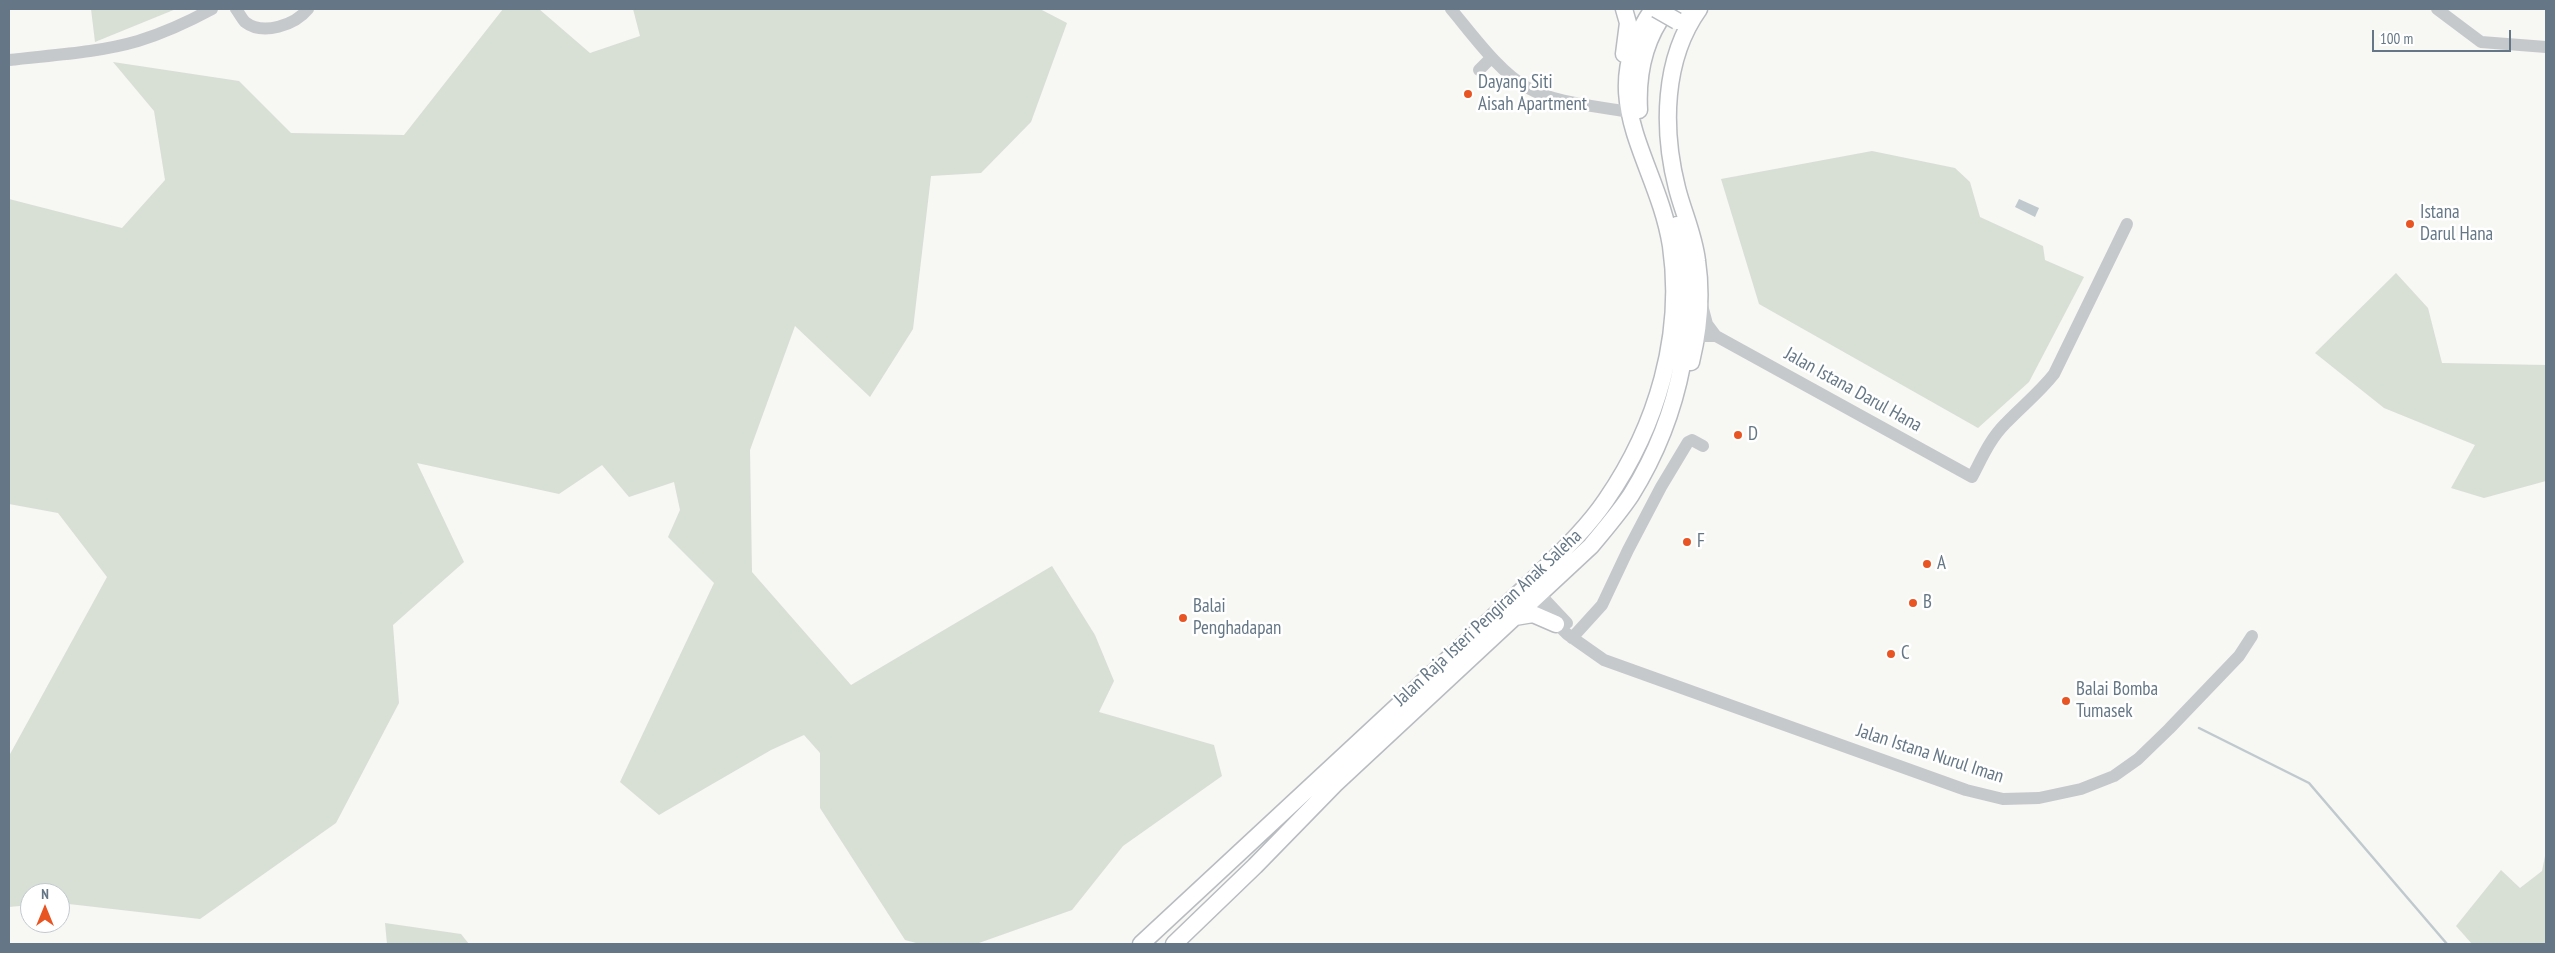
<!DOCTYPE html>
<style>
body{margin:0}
#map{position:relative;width:2555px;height:953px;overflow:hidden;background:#f7f7f4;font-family:"PT Sans Narrow",sans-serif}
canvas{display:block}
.frame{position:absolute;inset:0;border:10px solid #657786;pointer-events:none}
.north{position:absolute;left:20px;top:883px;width:50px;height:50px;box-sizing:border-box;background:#fff;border:1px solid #c1c9cf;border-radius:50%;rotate:0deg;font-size:14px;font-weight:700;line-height:20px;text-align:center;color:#657786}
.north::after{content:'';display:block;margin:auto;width:18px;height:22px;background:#e85523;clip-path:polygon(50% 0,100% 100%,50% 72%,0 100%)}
.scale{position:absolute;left:2372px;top:30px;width:139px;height:22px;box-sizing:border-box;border:2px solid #657786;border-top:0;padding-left:6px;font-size:15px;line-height:18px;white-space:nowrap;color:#657786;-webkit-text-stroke:4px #fff;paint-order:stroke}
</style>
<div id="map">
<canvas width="2555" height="953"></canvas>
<div class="frame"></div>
<div class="north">N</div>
<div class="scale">100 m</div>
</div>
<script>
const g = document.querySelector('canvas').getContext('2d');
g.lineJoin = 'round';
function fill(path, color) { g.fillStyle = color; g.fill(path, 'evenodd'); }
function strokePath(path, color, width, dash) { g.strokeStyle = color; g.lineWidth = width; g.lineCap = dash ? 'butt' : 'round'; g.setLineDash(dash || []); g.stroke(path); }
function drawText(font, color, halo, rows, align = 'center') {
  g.font = font + ' "PT Sans Narrow",sans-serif'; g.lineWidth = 5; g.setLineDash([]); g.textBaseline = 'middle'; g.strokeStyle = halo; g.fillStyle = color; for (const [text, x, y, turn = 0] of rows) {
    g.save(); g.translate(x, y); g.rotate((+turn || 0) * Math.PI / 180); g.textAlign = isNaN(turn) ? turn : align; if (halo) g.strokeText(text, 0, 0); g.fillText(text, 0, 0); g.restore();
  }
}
fill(new Path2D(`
 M 91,9 L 176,9 L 95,42 Z
 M 503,9 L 539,9 L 590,53 L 640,36 L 633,9 L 1040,9 L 1067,23 L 1031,122 L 981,173 L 931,176 L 913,329 L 870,397 L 795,326 L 750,450 L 752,572 L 851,685 L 1052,566 L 1095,635 L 1114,681 L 1099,712 L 1214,745 L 1222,776 L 1123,846 L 1072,910 L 976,944 L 920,944 L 905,940 L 820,808 L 820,753 L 804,735 L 771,750 L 659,815 L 620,782 L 714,583 L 668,537 L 680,510 L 674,482 L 629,497 L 602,465 L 559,494 L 417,463 L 464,562 L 393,625 L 399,703 L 336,823 L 200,919 L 60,903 L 60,893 L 30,893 L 30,905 L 9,907 L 9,756 L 107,577 L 58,513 L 9,504 L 9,199 L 122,228 L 165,180 L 154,111 L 113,62 L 239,81 L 291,133 L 404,135 Z
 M 1872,151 L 1955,168 L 1970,182 L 1980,217 L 2043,246 L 2045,260 L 2084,277 L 2029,382 L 1978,428 L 1759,304 L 1721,179 Z
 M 2396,273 L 2428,308 L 2442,363 L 2546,365 L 2546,481 L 2484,498 L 2451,488 L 2475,445 L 2384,408 L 2315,353 Z
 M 2546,851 L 2546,944 L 2472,944 L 2456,926 L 2501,870 L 2520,888 L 2542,871 Z
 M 385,923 L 461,934 L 469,944 L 387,944 Z`), '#d8dfd5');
fill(new Path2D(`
 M 2019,199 L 2039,208 L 2035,217 L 2015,207 Z`), '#bfc9ce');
strokePath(new Path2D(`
 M 2199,728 L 2309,783 L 2447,944`), '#bfc9ce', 2.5);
const major = new Path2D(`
 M 1624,9 L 1628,23 L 1624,54
 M 1678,9 L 1693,18
 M 1639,110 C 1637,73 1644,40 1666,11
 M 1691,362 C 1699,329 1702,295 1697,261 C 1694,235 1683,212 1677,188 C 1662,129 1663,59 1699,9
 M 1515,617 L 1533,614 L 1556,624
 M 1141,944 L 1530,583 C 1556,557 1585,531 1606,500 C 1657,426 1684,335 1671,246 C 1657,158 1591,99 1653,9
 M 1174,944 L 1255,866 L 1335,784 L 1591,546 C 1605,529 1619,513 1631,495 C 1679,418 1704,314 1677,225`);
strokePath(major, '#b8bcc0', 19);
strokePath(new Path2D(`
 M 236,9 C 239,13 242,19 245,22 C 263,36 295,25 308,9
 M 1451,9 C 1472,34 1499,72 1528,88 C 1555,103 1597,106 1628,112
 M 2437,9 L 2481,42 L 2546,47
 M 9,60 C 51,55 97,53 138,41 C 164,33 188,22 212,9
 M 1479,70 L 1491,58
 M 1702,305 L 1707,324 L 1716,336
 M 1696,341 L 1703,336 L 1716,336 L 1972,477 C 1982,458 1990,439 2005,424 C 2021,407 2039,393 2054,374 L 2127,224
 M 1535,589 L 1567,623
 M 1528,595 L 1567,634 L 1604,660 L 1966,790 L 2003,799 L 2039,798 L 2081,789 L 2114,776 L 2138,759 L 2169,729 L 2239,656 L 2252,636
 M 1572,638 L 1602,605 L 1628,550 L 1661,487 L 1688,442 L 1692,440 L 1703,446`), '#c5c9cc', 12);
strokePath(major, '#fff', 16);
const majorBridge = new Path2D(`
 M 1656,9 L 1677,21`);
strokePath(majorBridge, '#b8bcc0', 19, []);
strokePath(majorBridge, '#fff', 16);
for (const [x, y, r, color] of [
 [1468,94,5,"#e85523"],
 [2410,224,5,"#e85523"],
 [1738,435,5,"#e85523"],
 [1687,542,5,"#e85523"],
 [1927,564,5,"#e85523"],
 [1913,603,5,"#e85523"],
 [1183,618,5,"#e85523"],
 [1891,654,5,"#e85523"],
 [2066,701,5,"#e85523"]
]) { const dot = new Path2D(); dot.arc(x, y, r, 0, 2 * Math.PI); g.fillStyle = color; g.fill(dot); strokePath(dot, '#fff', 2); }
drawText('19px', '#657786', '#fff', [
 ["Dayang Siti",1478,83],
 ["Aisah Apartment",1478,105],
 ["Istana",2420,213],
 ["Darul Hana",2420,235],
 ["D",1748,435],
 ["F",1697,542],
 ["A",1937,564],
 ["B",1923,603],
 ["Balai",1193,607],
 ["Penghadapan",1193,629],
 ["C",1901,654],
 ["Balai Bomba",2076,690],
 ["Tumasek",2076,712]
], 'left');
drawText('19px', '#657786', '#fff', [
 ["Jalan Istana Darul Hana",1853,390,29],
 ["Jalan Raja Isteri Pengiran Anak Saleha",1488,618,-43],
 ["Jalan Istana Nurul Iman",1930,754,18]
]);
</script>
